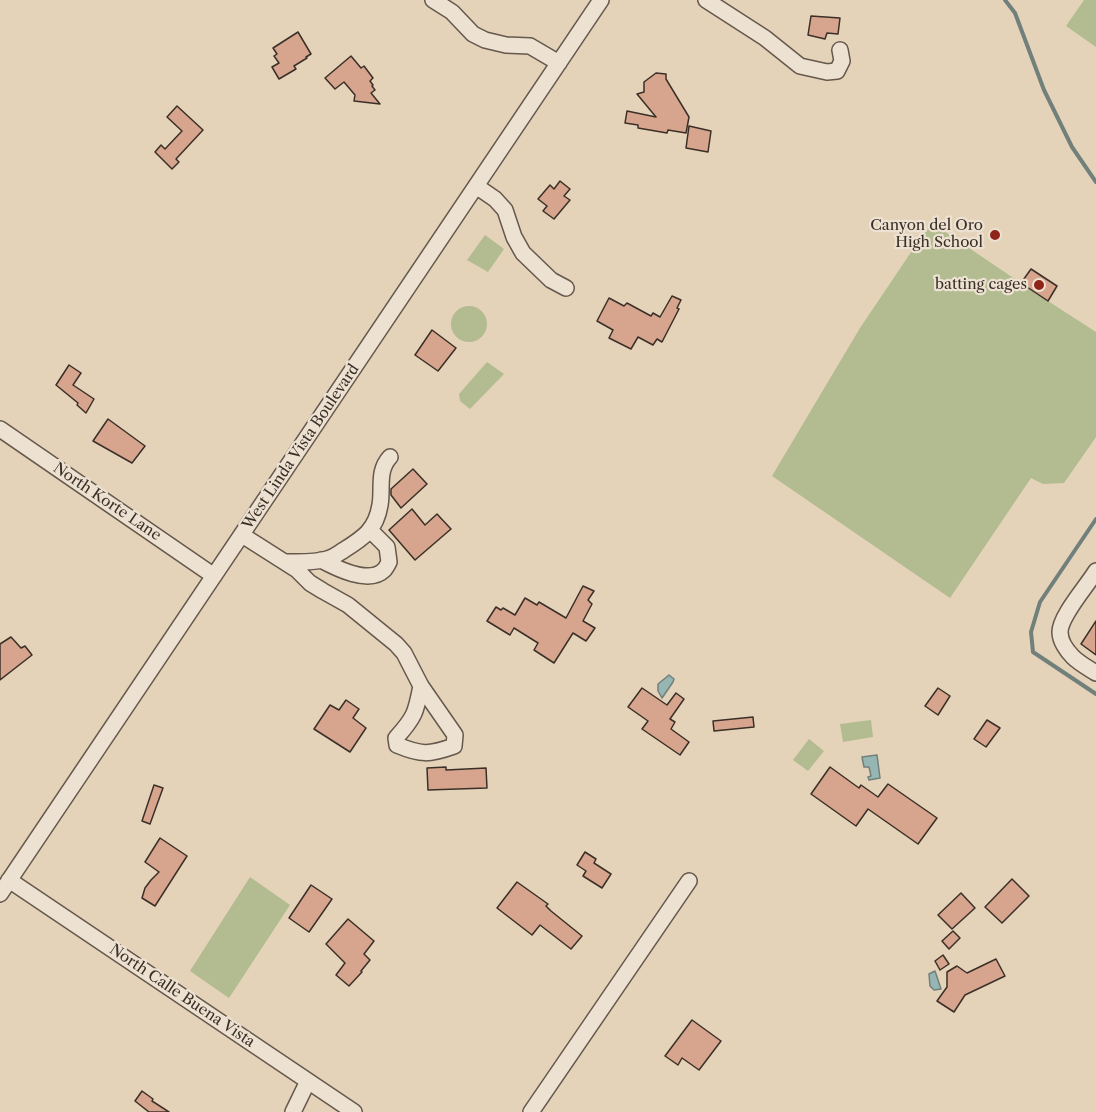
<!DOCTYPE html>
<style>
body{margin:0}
canvas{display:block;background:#e4d2b9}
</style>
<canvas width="1096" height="1112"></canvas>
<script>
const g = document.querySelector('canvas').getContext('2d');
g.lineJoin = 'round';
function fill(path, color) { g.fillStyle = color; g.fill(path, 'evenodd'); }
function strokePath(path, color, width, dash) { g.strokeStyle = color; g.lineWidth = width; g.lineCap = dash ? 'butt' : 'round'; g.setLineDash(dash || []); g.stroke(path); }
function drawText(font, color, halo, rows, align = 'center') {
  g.font = font + ' "Libre Caslon Text",serif'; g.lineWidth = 4.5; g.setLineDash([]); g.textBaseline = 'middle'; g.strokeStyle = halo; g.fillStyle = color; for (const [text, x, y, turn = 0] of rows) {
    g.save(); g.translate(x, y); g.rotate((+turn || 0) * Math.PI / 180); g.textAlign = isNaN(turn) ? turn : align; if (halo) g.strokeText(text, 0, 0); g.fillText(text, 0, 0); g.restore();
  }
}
fill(new Path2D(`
 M 1084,0 L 1096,0 L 1096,47 L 1066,26 Z
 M 938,227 L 1037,294 L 1096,332 L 1096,437 L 1064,483 L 1043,484 L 1031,478 L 950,598 L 772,476 L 860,328 L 926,230 Z
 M 485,235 L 504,249 L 488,272 L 467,260 Z
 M451 324a18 18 0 1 1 36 0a18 18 0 1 1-36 0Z
 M 487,362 L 504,374 L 470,409 L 460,401 L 459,394 Z
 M 871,720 L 873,737 L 843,742 L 840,724 Z
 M 809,739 L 824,751 L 808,771 L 793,760 Z
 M 250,877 L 290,905 L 229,998 L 190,971 Z`), '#b2bc90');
const water = new Path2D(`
 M 669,675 L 674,679 L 673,682 L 662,698 L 658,691 L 658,684 Z
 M 877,755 L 880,778 L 869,780 L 868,777 L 871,776 L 869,767 L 864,767 L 862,757 Z
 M 935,971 L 941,989 L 934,990 L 930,986 L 929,974 Z`);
fill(water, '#96b6b4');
strokePath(water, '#72807c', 1.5);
strokePath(new Path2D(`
 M 1005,0 L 1015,13 L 1044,90 L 1072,147 L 1096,182
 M 1096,519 L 1040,602 L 1031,632 L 1033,652 L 1096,694`), '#72807c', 4);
const building = new Path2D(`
 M 811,16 L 840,18 L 838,34 L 827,33 L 825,39 L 808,35 Z
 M 298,32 L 311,54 L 306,57 L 307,58 L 294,66 L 296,69 L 279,79 L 272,67 L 279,63 L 274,56 L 277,54 L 273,48 Z
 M 351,56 L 361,68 L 364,66 L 373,78 L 370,81 L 373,85 L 372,86 L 375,90 L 371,93 L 380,104 L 354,101 L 355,95 L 344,82 L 335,89 L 325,78 Z
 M 656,73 L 666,74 L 666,79 L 689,117 L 686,133 L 668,130 L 667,133 L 638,128 L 638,125 L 625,123 L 627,111 L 656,117 L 637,94 L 644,92 L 644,82 Z
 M 177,106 L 203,130 L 176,159 L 179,162 L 172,169 L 155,152 L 161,145 L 165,149 L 182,131 L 167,117 Z
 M 689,126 L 711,131 L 708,152 L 686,148 Z
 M 560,181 L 570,189 L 564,196 L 570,200 L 554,219 L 543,211 L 547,206 L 538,199 L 550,185 L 554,189 Z
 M 1031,269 L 1057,286 L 1048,301 L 1021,283 Z
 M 672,296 L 681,300 L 677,308 L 679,309 L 662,342 L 657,339 L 653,345 L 638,337 L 631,349 L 609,338 L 613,330 L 597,321 L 609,298 L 624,306 L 627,303 L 651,316 L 653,313 L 660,317 Z
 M 432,330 L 456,348 L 438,371 L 415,355 Z
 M 69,365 L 81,373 L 73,385 L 94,399 L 86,413 L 77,405 L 78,403 L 56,385 Z
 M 108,419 L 145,446 L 132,463 L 93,441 Z
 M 413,469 L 427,484 L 401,508 L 391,495 L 391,489 Z
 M 412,509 L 425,525 L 437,514 L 451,529 L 415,560 L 389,530 Z
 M 583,586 L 594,591 L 588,600 L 592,604 L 583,621 L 595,628 L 586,641 L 573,633 L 554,663 L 534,650 L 538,643 L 514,628 L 510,635 L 487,621 L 496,607 L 501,610 L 503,608 L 515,615 L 525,598 L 537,605 L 539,602 L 566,618 Z
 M 1096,621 L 1096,655 L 1081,644 Z
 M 11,637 L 21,648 L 25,646 L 32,655 L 0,680 L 0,644 Z
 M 642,688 L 667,705 L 676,693 L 684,699 L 670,719 L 675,722 L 671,729 L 689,742 L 680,755 L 642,729 L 648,721 L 628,707 Z
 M 938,688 L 950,696 L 938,715 L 925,706 Z
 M 346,700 L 359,709 L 353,718 L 366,728 L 350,752 L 314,729 L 330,705 L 339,710 Z
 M 753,717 L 754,727 L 714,731 L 713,721 Z
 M 987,720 L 1000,728 L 986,747 L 974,739 Z
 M 446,767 L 446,770 L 486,768 L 487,788 L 428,790 L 427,768 Z
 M 830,767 L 859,788 L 861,785 L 878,797 L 888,784 L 937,818 L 918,844 L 868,809 L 856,826 L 811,794 Z
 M 154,785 L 163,788 L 150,824 L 142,821 Z
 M 160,838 L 187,856 L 155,906 L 142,898 L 145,888 L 151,880 L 159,872 L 145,862 Z
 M 585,852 L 596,859 L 594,863 L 611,874 L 602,888 L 583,876 L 586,871 L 577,865 Z
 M 1012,879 L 1029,896 L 1002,923 L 985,907 Z
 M 517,882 L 548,904 L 546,906 L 551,911 L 582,936 L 571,949 L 540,925 L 532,935 L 497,908 Z
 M 311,885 L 332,899 L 309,932 L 289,918 Z
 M 961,893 L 975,908 L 952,929 L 938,915 Z
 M 348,919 L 374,941 L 364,954 L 370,960 L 361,971 L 362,972 L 349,986 L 336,975 L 345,963 L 326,944 Z
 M 953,931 L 960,938 L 949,949 L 942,941 Z
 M 943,955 L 949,964 L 940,970 L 935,961 Z
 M 996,959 L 1005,976 L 965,995 L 954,1012 L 937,1001 L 947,987 L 947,972 L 957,966 L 967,973 Z
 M 692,1020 L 721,1041 L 699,1070 L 682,1058 L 678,1065 L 665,1056 Z
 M 142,1091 L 153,1099 L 152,1101 L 169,1112 L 149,1112 L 135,1101 Z`);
fill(building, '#d7a48d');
strokePath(building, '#3b3028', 1.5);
const minor = new Path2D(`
 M 433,0 L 452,12 L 473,34 L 485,40 L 506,45 L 530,46 L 559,63
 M 706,0 L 765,38 L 800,66 L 827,72 L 837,71 L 842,61 L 840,50
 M 476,186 L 495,199 L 505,210 L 514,237 L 523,253 L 551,280 L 566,288
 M 0,429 L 214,576
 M 242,535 L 297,570 L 310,583 L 323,591 L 348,605 L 396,644 L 404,653 L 421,686 L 455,735 L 454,746 C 429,755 421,755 397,745 L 396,738 C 415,717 416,712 421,686
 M 321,560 C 336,568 369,585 384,570 C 386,568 388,564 389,562 L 387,547 L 370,530
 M 286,562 C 299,562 314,563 327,559 C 333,558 339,553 344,550 C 363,538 376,530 380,505 C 383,488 377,471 390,457
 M 1096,571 C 1087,586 1060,616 1060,632 C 1060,641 1067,651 1073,657 C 1079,663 1088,668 1096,673
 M 9,880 L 354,1112
 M 0,894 L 601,0
 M 293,1112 L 308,1081
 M 531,1112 L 689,881`);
strokePath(minor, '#65584c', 18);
strokePath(minor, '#ede2d2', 15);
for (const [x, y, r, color] of [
 [995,235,6,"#8f2418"],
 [1039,285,6,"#8f2418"]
]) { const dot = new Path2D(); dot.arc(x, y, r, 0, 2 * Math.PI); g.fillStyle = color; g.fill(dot); strokePath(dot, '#ede2d2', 2); }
drawText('15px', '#3b3028', '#ede2d2', [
 ["Canyon del Oro",983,226],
 ["High School",983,243],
 ["batting cages",1027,285]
], 'right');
drawText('15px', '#3b3028', '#ede2d2', [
 ["West Linda Vista Boulevard",301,447,-56],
 ["North Korte Lane",107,502,34],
 ["North Calle Buena Vista",182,996,34]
]);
</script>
